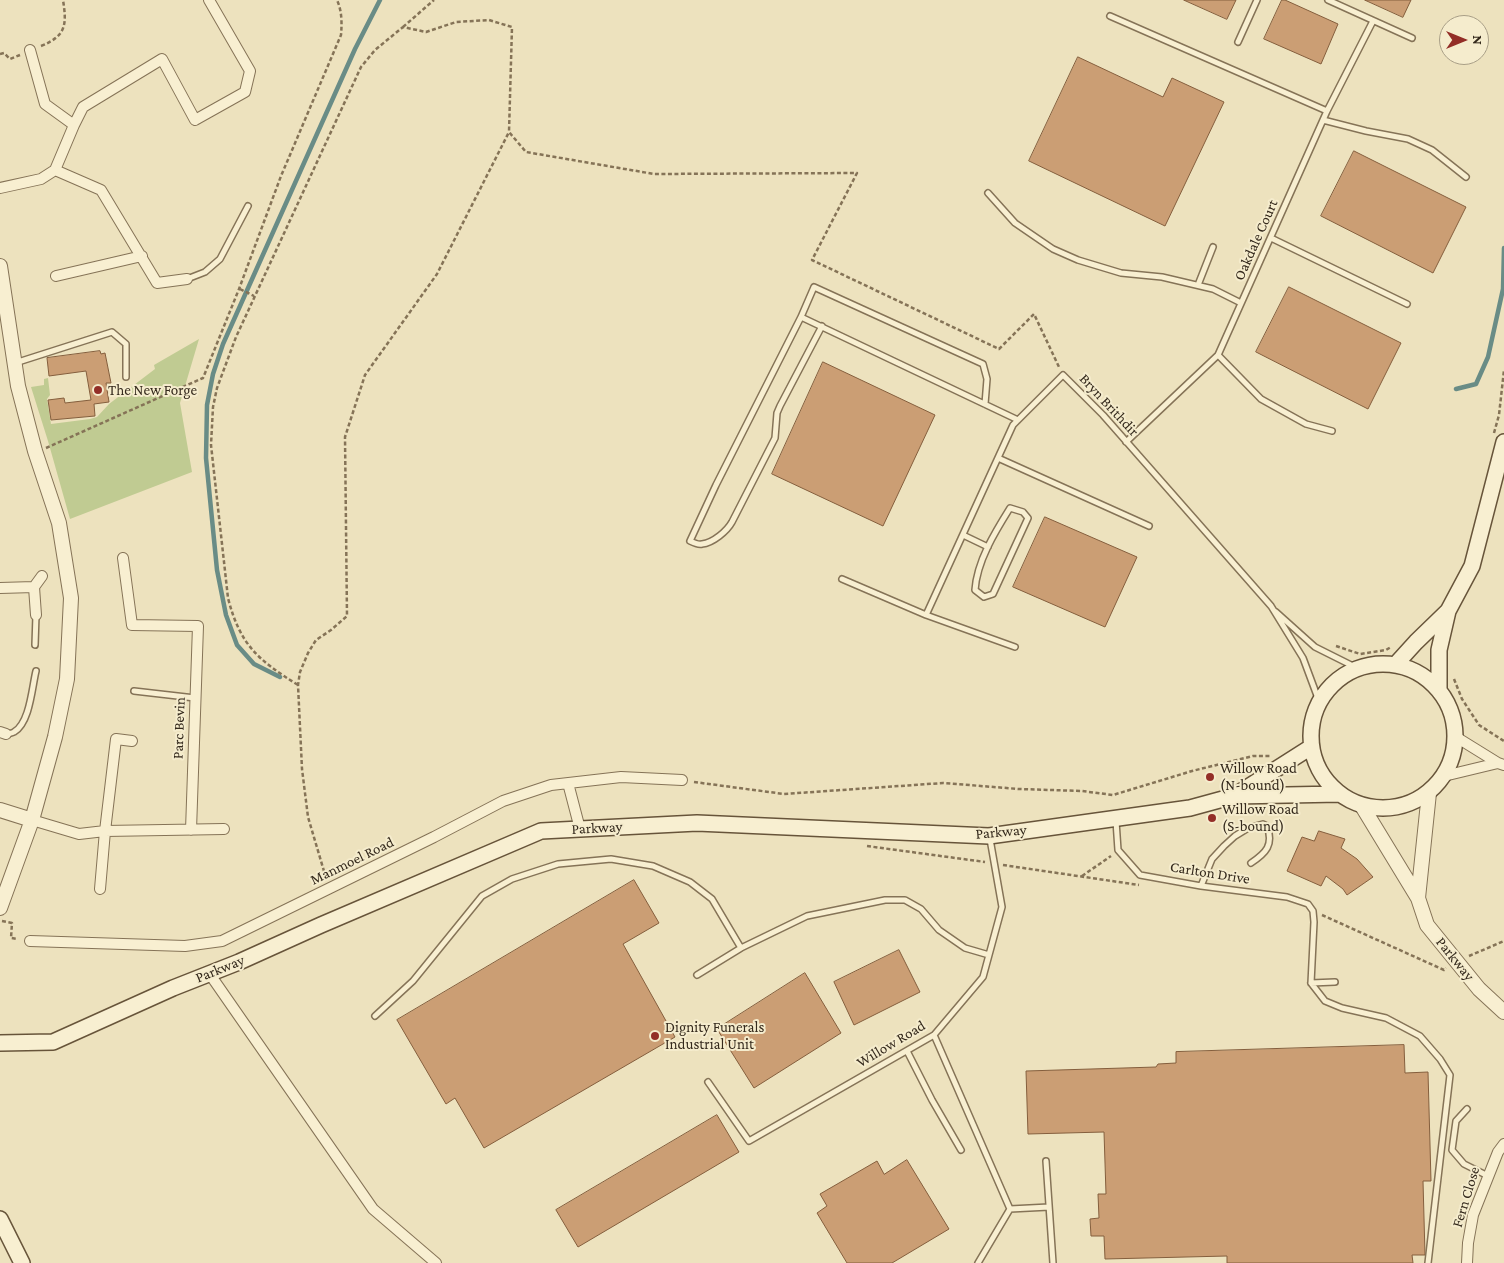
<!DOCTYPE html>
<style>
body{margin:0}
#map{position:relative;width:1504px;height:1263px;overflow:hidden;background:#ede2be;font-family:"Crimson Pro",serif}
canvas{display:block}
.north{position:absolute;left:1439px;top:15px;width:50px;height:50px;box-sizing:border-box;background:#f5eccd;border:1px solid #a89e86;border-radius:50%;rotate:90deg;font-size:14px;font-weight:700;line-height:20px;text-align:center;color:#34291c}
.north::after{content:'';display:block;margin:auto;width:18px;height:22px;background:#932e27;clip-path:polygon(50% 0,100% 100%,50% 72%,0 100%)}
</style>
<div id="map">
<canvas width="1504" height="1263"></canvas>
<div class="north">N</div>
</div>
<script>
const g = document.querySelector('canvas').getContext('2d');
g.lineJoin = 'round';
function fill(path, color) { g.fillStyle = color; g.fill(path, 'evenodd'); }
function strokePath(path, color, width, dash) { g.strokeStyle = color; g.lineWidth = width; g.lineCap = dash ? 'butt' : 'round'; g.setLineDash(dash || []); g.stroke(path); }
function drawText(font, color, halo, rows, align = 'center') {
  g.font = font + ' "Crimson Pro",serif'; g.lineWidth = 4; g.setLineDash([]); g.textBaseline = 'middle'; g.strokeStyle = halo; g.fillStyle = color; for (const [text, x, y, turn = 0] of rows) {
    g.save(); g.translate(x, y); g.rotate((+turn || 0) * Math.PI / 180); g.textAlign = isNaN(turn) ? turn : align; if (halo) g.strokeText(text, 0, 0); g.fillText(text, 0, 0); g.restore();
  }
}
fill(new Path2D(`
 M 199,339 L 180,403 L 192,472 L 70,519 L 48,441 L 31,387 L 44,385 L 44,379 L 48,378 L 50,395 L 47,399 L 51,424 L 90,419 L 97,417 L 109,404 L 155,369 L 154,365 Z`), '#c0cb92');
strokePath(new Path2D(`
 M 1456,389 L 1476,384 L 1488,357 L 1503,289 L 1504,248
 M 280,677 L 254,664 L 237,645 L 226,615 L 217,570 L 206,458 L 207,405 L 213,374 L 223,344 L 355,49 L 380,0`), '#698c86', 4.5);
const building = new Path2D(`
 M 1184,0 L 1236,0 L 1227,19 Z
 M 1282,0 L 1285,0 L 1338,24 L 1321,64 L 1264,39 Z
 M 1365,0 L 1411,0 L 1403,17 Z
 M 1078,57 L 1163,97 L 1172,78 L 1224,102 L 1165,226 L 1029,161 Z
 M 1354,151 L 1466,207 L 1433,273 L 1321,216 Z
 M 1289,287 L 1401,343 L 1368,409 L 1256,352 Z
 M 100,351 L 101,354 L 105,353 L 111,383 L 106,383 L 109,402 L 94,404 L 95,416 L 51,420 L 48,400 L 64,398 L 65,403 L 91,400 L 86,371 L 49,376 L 47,358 Z
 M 823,362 L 935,415 L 883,526 L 772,474 Z
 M 1045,517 L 1137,557 L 1105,627 L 1013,587 Z
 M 1319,831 L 1345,839 L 1341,848 L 1357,859 L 1373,877 L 1347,895 L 1343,889 L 1326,876 L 1321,886 L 1287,871 L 1302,837 L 1314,841 Z
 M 634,880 L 659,923 L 623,944 L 675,1037 L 484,1148 L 455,1098 L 446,1104 L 397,1020 Z
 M 899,950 L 920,992 L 854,1025 L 834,982 Z
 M 805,973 L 841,1033 L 754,1088 L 717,1029 Z
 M 1404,1045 L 1405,1073 L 1428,1072 L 1431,1181 L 1423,1181 L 1425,1255 L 1412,1255 L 1413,1263 L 1227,1263 L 1227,1256 L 1105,1259 L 1104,1236 L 1091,1236 L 1090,1219 L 1099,1218 L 1098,1194 L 1106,1194 L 1104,1132 L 1028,1134 L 1026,1071 L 1156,1067 L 1158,1064 L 1176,1063 L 1176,1052 Z
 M 717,1115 L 739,1152 L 578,1247 L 556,1210 Z
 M 907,1160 L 949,1229 L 892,1263 L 847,1263 L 817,1213 L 827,1206 L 820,1194 L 877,1161 L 884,1174 Z`);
fill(building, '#cb9e74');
strokePath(building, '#845e3d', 1);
const service = new Path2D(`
 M 1328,0 L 1412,38
 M 1110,16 L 1327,111
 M 1238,42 L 1257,0
 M 1323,120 L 1366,131 L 1408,139 L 1432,150 L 1466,177
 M 988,193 L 1015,223 L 1053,249 L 1078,260 L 1121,273 L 1162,277 L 1213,289 L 1241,303
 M 1271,238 L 1407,304
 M 187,279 L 205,272 L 220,259 L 248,206
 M 1198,285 L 1213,247
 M 801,317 L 716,485 L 690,541 C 694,543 698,545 702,544 C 713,543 727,531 732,522 L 775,438 L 777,413 L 780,406 L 822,326
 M 1218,355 L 1261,399 L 1306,424 L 1332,431
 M 15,363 L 112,332 L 126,344 L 126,377
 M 985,404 L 987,379 L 983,364 L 814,287 L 801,317 L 1018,420
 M 1126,442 L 1218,355 L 1327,111 L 1373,21
 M 998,458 L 1149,526
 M 1010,508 L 1023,512 L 1028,518 L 993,594 L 984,597 L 975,590 C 977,561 995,532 1010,508 Z
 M 963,535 L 988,547
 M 842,579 L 926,615 L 1013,425 L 1063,375 L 1103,415 L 1271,606 L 1303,658 L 1319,701
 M 1276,612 L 1315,647 L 1357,668
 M 926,615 L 1015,647
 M 35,645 L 36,615
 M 134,691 L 195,698
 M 6,734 C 7,734 13,733 14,732 C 30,723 32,687 36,671
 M 1116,821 L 1118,850 L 1140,875 L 1201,886 L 1287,897 L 1308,904 L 1313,911 L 1314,922 L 1311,983 L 1335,982
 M 1201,886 L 1212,859 L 1224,846 L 1235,836 L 1248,828 L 1263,824 L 1267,826 C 1274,845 1266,853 1251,863
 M 697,975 L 741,948
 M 1311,983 L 1325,1001 L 1342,1008 L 1386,1018 L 1420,1036 L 1440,1059 L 1450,1075 L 1428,1263
 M 375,1016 L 413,981 L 482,896 L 512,879 L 558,864 L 611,859 L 653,866 L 690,882 L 712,899 L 741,948 L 807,916 L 885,900 L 905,900 L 921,909 L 939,930 L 965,948 L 989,955
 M 934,1035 L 1010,1209
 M 907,1051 L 932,1100 L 961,1150
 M 708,1082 L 749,1141 L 934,1035 L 983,977 L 1002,907 L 990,839
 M 1467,1109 L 1456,1121 L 1452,1150 L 1464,1164 L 1488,1176
 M 1046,1161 L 1053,1263
 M 978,1263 L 1010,1209 L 1049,1207`);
const minor = new Path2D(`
 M 30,50 L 45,104 L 74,125
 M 55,170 L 101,190 L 157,283 L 187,279
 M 0,188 L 41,179 L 55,170 L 74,125 L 83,107 L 162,59 L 195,120 L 245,92 L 250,71 L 209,0
 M 56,276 L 142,256
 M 123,558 L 132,625 L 198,626 L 191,830
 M 34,587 L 42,576
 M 0,588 L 34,587 L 36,615
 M 0,732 L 6,734
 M 1456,737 L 1498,763 L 1504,765
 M 1444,776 L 1498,763
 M 568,783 L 580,829
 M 32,820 L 79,834 L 105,831 L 224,829
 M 100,889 L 105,831 L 116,739 L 132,741
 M 30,941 L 185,946 L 222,941 L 434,837 L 503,801 L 551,785 L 621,777 L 682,780
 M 209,973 L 373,1209 L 436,1263
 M 1467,1263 L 1468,1243 L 1473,1215 L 1498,1152 L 1504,1144`);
const tertiary = new Path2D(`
 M 0,266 L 18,386 L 35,451 L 59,523 L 71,598 L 67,679 L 55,737 L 32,820 L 0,908
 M 1362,806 L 1418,898 L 1427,925 L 1479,989 L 1504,1012
 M 0,810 L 32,820
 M 1418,898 L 1429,793`);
const secondary = new Path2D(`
 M1311 736a72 72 0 1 1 144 0a72 72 0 1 1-144 0Z
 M 1396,664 L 1416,642 L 1448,611
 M 1439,689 L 1439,650 L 1448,611 L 1472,566 L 1504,442
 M 1234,796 L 1311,747
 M 0,1043 L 53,1042 L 173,988 L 239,962 L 321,925 L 541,831 L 697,823 L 989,836 L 1190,808 L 1234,796 L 1340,794
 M 0,1219 L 22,1263`);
strokePath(service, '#857357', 8);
strokePath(minor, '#857357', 12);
strokePath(tertiary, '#857357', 16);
strokePath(secondary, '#67543a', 18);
strokePath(new Path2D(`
 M 403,27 L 434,0
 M 41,46 C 66,36 67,25 63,0
 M 0,54 L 4,53 L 10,59 L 20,55
 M 240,289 L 254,296
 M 1494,433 L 1499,415 L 1504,370
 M 46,448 L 203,378 L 239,289 L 281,176 L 341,35 C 342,23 342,11 337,0
 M 1336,646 L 1360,654 L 1386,650 L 1391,647
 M 1454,679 L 1462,699 L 1479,725 L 1504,741
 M 298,685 C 258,660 240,645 228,598 L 211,445 L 213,407 L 217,388 L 236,337 L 361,67 L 375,50 L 403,27 L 426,32 L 456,22 L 489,20 L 512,27 L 509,132 L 526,152 L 654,174 L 857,173 L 812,260 L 999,349 L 1034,314 L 1059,367
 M 694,782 L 784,794 L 943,783 L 1019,789 L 1082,791 L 1113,795 L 1192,771 L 1253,756 L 1271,756
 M 867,846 L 985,862
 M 1003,865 L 1139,885
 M 1082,876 L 1111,856
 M 326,878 L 308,817 L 302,769 L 298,685 L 300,672 L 308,653 L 316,640 L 331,630 L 347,616 L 345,437 L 365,375 L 437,274 L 509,132
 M 1322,915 L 1444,970 L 1446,968
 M 2,921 L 12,923 L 11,938 L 18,939
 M 1469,956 L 1504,941`), '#857357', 2.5, [4, 2.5]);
strokePath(service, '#f8efd1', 5);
strokePath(minor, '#f8efd1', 10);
strokePath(tertiary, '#f8efd1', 14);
strokePath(secondary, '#f8efd1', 15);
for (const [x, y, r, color] of [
 [98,390,5,"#932e27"],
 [1210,777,5,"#932e27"],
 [1212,818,5,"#932e27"],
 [655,1036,5,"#932e27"]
]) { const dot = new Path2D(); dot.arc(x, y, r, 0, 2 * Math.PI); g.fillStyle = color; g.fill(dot); strokePath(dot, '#f5eccd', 2); }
drawText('15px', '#34291c', '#f5eccd', [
 ["Oakdale Court",1256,240,-66],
 ["Bryn Brithdir",1109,405,47],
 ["Parc Bevin",179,728,-88],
 ["Parkway",597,828,-3],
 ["Parkway",1001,832,-5],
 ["Manmoel Road",352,861,-26],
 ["Carlton Drive",1210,873,9],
 ["Parkway",1455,959,51],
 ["Parkway",220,969,-22],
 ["Willow Road",891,1044,-31],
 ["Fern Close",1466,1197,-73]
]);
drawText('15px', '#34291c', '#f5eccd', [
 ["The New Forge",108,390],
 ["Willow Road",1220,768],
 ["(N-bound)",1220,785],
 ["Willow Road",1222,809],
 ["(S-bound)",1222,826],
 ["Dignity Funerals",665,1027],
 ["Industrial Unit",665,1044]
], 'left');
</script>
